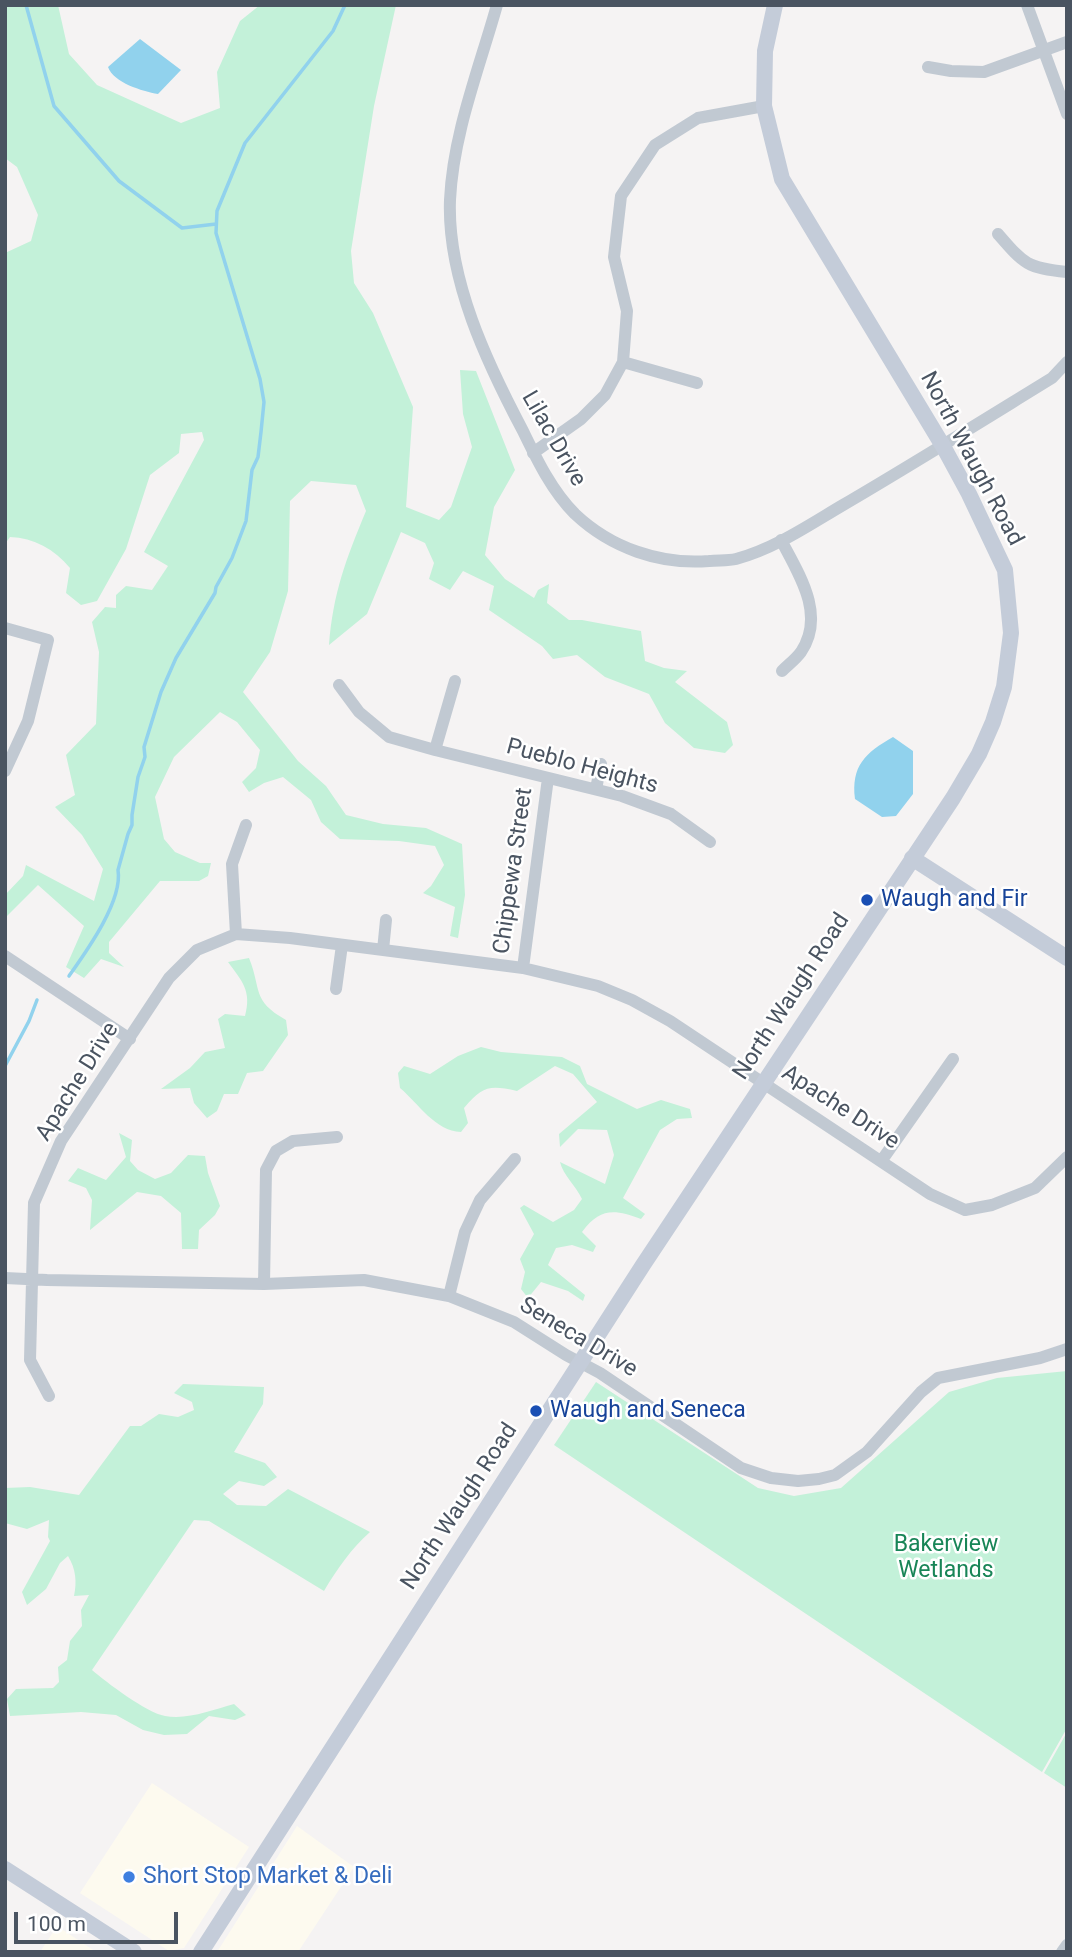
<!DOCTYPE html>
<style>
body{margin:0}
#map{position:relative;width:1072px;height:1957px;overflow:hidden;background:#f5f3f3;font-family:Roboto,sans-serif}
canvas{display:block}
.frame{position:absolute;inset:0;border:7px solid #4a5461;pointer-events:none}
.scale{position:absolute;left:14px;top:1912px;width:164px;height:32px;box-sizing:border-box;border:4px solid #4a5461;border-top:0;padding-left:9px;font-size:21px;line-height:24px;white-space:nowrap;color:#4a5461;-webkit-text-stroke:5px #fff;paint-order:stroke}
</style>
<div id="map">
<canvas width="1072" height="1957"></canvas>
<div class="frame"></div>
<div class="scale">100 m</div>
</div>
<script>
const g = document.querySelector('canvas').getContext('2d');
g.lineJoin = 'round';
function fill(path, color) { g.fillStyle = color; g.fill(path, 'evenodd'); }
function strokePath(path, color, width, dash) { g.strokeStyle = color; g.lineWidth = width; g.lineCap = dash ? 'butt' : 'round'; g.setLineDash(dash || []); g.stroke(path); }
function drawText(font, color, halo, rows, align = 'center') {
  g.font = font + ' Roboto,sans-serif'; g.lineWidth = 5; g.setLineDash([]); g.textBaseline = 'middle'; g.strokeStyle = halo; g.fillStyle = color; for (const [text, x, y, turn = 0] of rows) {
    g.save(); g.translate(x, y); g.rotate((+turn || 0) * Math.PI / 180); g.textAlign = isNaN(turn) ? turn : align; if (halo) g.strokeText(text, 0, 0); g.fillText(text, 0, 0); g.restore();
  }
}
fill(new Path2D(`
 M 152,1783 L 249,1847 L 184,1948 L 169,1951 L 80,1893 Z
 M 297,1826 L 354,1867 L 298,1952 L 217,1952 Z
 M 57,1926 L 96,1952 L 40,1952 Z`), '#fdfaef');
fill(new Path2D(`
 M 5,5 L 58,5 L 69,54 L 97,85 L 181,123 L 220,108 L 217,72 L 240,21 L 260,5 L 396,5 L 374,106 L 351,251 L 354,283 L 373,313 L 413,407 L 406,507 L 439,520 L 451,507 L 472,447 L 463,414 L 460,370 L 476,371 L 515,470 L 494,507 L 485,555 L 505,579 L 534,598 L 538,590 L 549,584 L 547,603 L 569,620 L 582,620 L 641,631 L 645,661 L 664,668 L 687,671 L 675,682 L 727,722 L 733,745 L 725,753 L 694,748 L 665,723 L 649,694 L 605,677 L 577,655 L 553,659 L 542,646 L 489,610 L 494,586 L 463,571 L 450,590 L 429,579 L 434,563 L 425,543 L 401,532 L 367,614 L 329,645 C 333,593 346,559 366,511 L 356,485 L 311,481 L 290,501 L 288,591 L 270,652 L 243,692 L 298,761 L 326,786 L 346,815 L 383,824 L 426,828 L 462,844 L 465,895 L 458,938 L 450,936 L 455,907 L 423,893 L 431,886 L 444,865 L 435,846 L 399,841 L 340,839 L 321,822 L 311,800 L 283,777 L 264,783 L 249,792 L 242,782 L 256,768 L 260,750 L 237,722 L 220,712 L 174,757 L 155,797 L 164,839 L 175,852 L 200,863 L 211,863 L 208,876 L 199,881 L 160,881 L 109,942 L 109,953 L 124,967 L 101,959 L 84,978 L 66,967 L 84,926 L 38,885 L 7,916 L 5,895 L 23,876 L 26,865 L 94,901 L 103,869 L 82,835 L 55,807 L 75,795 L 66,755 L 96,724 L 99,652 L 92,622 L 105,607 L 116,608 L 116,595 L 126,586 L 152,590 L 168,566 L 144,552 L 204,440 L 202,432 L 181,434 L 179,453 L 150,475 L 126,549 L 97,601 L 81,605 L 66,593 L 70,568 C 54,549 34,538 10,537 L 5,544 L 5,253 L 31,241 L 38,215 L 17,167 L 5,158 Z
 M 249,958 C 262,990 251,1000 286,1020 L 288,1035 L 263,1071 L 247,1073 L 238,1094 L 224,1094 L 217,1111 L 207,1118 L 194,1103 L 190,1088 L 161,1089 L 190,1068 L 205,1052 L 225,1048 L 218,1019 L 225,1014 L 245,1016 C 252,991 242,981 228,962 Z
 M 481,1047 L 501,1052 L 562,1057 L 580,1066 L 587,1084 L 637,1109 L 661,1100 L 690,1109 L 692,1118 L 677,1119 L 660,1130 L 623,1198 L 645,1214 L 641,1219 C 614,1209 600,1208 582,1232 L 596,1246 L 593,1252 L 572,1245 L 556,1248 L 548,1265 L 585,1295 L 583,1301 L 568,1291 L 541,1282 L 528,1298 L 521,1289 L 525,1272 L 520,1259 L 534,1234 L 520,1208 L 524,1205 L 553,1222 L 574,1210 L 582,1199 C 576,1186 563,1175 560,1162 L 605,1184 L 614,1155 L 607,1130 L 578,1129 L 560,1147 L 559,1134 L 597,1102 L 573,1074 L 555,1066 L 517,1091 C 489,1085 483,1086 464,1108 L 468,1123 L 461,1132 C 435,1131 419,1104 400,1088 L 398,1073 L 404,1066 L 430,1074 L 458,1056 Z
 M 119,1133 L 132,1140 L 130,1161 L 138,1170 L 155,1179 L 171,1173 L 188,1155 L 205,1156 L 208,1173 L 220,1206 L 215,1215 L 199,1230 L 198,1249 L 182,1249 L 181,1213 L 161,1196 L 137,1192 L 90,1230 L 92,1200 L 86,1188 L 68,1181 L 78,1168 L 106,1180 L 126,1157 Z
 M 1067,1371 L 1067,1728 L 1042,1772 L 554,1445 L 596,1382 L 758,1488 L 794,1496 L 841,1488 L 949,1392 L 997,1378 Z
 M 183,1384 L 264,1387 L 263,1404 L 234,1452 L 265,1463 L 277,1477 L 264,1486 L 239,1481 L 223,1494 L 237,1505 L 266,1506 L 288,1489 L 370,1532 C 351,1549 337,1569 324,1591 L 209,1521 L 194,1520 L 92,1670 C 106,1682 147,1713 165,1716 C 188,1720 212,1710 234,1704 L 246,1715 L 235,1720 L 209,1716 L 187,1734 L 164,1735 L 143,1730 L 116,1715 L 81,1712 L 10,1716 L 7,1699 L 16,1689 L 53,1688 L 59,1682 L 58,1667 L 67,1660 L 70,1641 L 82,1626 L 81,1610 L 89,1595 L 74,1596 C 77,1582 76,1569 68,1556 L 60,1563 L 46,1589 L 27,1605 L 22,1592 L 50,1541 L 48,1537 L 49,1520 L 27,1529 L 5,1523 L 5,1488 L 30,1487 L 79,1495 L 130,1426 L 141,1426 L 159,1414 L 178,1417 L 194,1410 L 192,1402 L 174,1393 Z
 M 1067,1732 L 1067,1788 L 1044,1773 Z`), '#c3f1d9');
fill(new Path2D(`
 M 140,39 L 181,70 L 158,94 C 142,91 114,83 108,67 Z
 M 893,737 L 913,751 L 913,794 L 896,816 L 882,817 L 855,799 C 851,766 865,753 893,737 Z`), '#91d2ed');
strokePath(new Path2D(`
 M 26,5 L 54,106 L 119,181 L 182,228 L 216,224
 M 69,976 C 86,952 123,901 118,870 L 128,834 L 132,825 L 132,815 L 138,777 L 145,757 L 144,747 L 161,692 L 176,658 L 215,593 L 216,587 L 232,558 L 246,521 L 252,470 L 258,457 L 261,432 L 264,402 L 260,379 L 216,233 L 217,211 L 245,143 L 333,31 L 345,5
 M 5,1066 L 29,1021 L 37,1000`), '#91d2ed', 3.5);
strokePath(new Path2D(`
 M 497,5 C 479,69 453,134 450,200 C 447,279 487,363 523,431 C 537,460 552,491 575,514 C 611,548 660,565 709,561 C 718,560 728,561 736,559 C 774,549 809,525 843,505 C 913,464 982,421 1052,378 L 1067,362
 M 1027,5 L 1067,114
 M 928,67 L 951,71 L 984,72 L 1067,42
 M 998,234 C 1024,264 1027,268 1067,272
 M 623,362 L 697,383
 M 533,453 L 581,419 L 605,395 L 623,362 L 627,311 L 614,257 L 621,196 L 655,145 L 698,118 L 764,106
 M 781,540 C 799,574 826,615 801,652 C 796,659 788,665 782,671
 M 5,628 L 48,640 L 28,721 L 5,771
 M 339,685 L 359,712 L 389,737 L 435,750 L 622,796 L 671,814 L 710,842
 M 435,750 L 455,681
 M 596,789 L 601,764
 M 236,934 L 232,864 L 246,825
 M 383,950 L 386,920
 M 5,956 L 130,1039
 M 523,968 L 548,778
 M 336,989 L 342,945
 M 882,1160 L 953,1059
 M 5,1278 L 47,1280 L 264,1284 L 364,1280 L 449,1296 L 514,1322 L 566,1355 L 600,1373 L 741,1468 L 771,1478 L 798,1481 L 819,1479 L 835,1475 L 867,1452 L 921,1392 L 938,1378 L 1040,1358 L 1067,1349
 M 264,1284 L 266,1170 L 276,1151 L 293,1141 L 337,1137
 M 449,1296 L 465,1232 L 480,1200 L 515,1159
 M 49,1396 L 30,1360 L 34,1203 L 61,1141 L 169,978 L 197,950 L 236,934 L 290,938 L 523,968 L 598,986 L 632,1000 L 670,1021 L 930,1194 L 965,1210 L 992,1205 L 1035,1188 L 1067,1157
 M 1062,1952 L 1067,1945`), '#c1c9d2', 12);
strokePath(new Path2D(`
 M 912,858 L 1067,958
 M 5,1869 L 134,1952
 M 201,1952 L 643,1265 L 953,798 L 979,754 L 993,722 L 1004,687 L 1011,633 L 1005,570 L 969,494 L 943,446 L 782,179 L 764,106 L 765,51 L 775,5`), '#c4ccd9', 16);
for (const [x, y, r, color] of [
 [867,900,7,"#1a4fb4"],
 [536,1411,7,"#1a4fb4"],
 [129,1877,7,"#3f7fe0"]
]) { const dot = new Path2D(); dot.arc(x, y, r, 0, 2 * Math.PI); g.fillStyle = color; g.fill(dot); strokePath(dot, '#fff', 2.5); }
drawText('23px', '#4a5461', '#fff', [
 ["Lilac Drive",553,439,60],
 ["North Waugh Road",971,459,62],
 ["Pueblo Heights",582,767,15],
 ["Chippewa Street",514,871,-82],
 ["North Waugh Road",792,997,-57],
 ["Apache Drive",78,1082,-58],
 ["Apache Drive",840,1108,33],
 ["Seneca Drive",578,1338,31],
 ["North Waugh Road",460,1507,-57]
]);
drawText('23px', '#164399', '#fff', [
 ["Waugh and Fir",881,900],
 ["Waugh and Seneca",550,1411]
], 'left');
drawText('23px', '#188557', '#fff', [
 ["Bakerview",946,1545],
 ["Wetlands",946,1571]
]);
drawText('23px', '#366cbe', '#fff', [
 ["Short Stop Market & Deli",143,1877]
], 'left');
</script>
